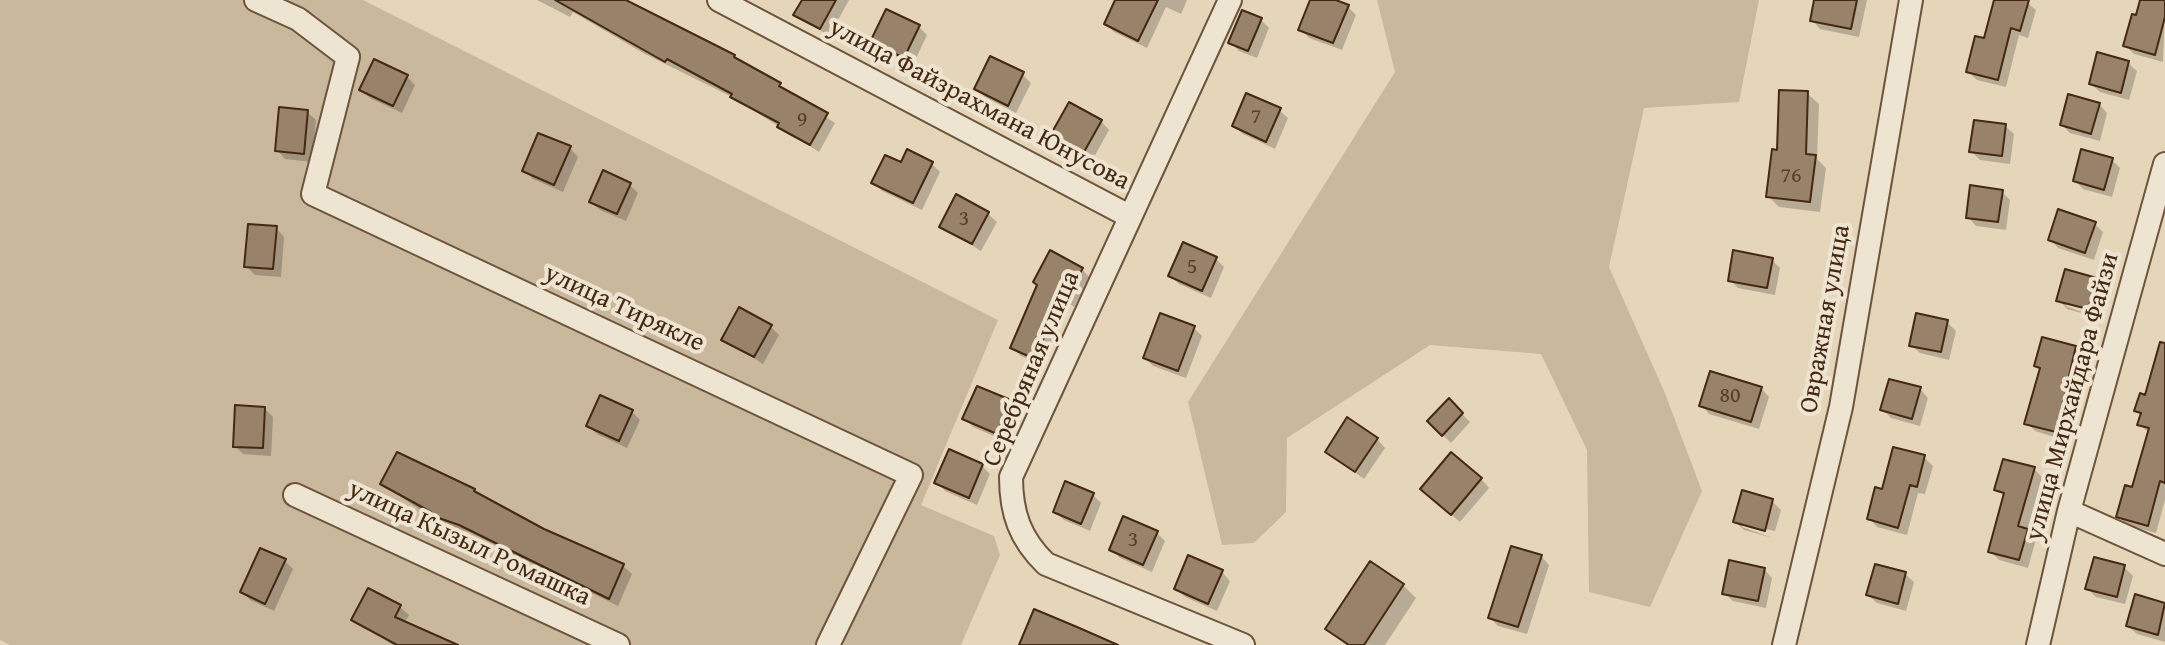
<!DOCTYPE html>
<meta charset="utf-8">
<style>
body{margin:0}
canvas{display:block;background:#e5d6ba}
</style>
<canvas width="2165" height="645"></canvas>
<script>
const g = document.querySelector('canvas').getContext('2d');
g.lineJoin = 'round';
function fill(path, color) { g.fillStyle = color; g.fill(path, 'evenodd'); }
function strokePath(path, color, width, dash) { g.strokeStyle = color; g.lineWidth = width; g.lineCap = dash ? 'butt' : 'round'; g.setLineDash(dash || []); g.stroke(path); }
function drawText(font, color, halo, rows, align = 'center') {
  g.font = font + ' "Gentium Book Plus",serif'; g.lineWidth = 8; g.setLineDash([]); g.textBaseline = 'middle'; g.strokeStyle = halo; g.fillStyle = color; for (const [text, x, y, turn = 0] of rows) {
    g.save(); g.translate(x, y); g.rotate((+turn || 0) * Math.PI / 180); g.textAlign = isNaN(turn) ? turn : align; if (halo) g.strokeText(text, 0, 0); g.fillText(text, 0, 0); g.restore();
  }
}
fill(new Path2D(`
 M 0,0 L 363,0 L 998,320 L 921,505 L 994,536 L 1000,555 L 961,645 L 10,645 L 0,640 Z
 M 1377,0 L 1759,0 L 1739,102 L 1644,108 L 1609,267 L 1664,391 L 1702,491 L 1650,607 L 1589,592 L 1587,450 L 1541,354 L 1430,345 L 1287,438 L 1286,512 L 1254,543 L 1222,545 L 1188,402 L 1395,72 Z`), '#cab89d');
fill(new Path2D(`
 M 537,0 L 626,0 L 701,43 L 734,56 L 835,123 L 819,152 L 734,98 L 643,53 L 573,12 L 570,17 Z
 M 804,0 L 849,0 L 829,36 L 796,15 Z
 M 1118,0 L 1187,0 L 1181,14 L 1166,7 L 1147,48 L 1114,32 L 1106,24 Z
 M 1312,0 L 1331,0 L 1348,7 L 1356,15 L 1342,50 L 1309,38 L 1301,29 Z
 M 1816,0 L 1867,0 L 1859,37 L 1820,29 L 1812,20 Z
 M 1997,0 L 2024,0 L 2036,10 L 2028,38 L 2019,35 L 2006,87 L 1977,80 L 1968,72 L 1985,41 Z
 M 2142,0 L 2165,0 L 2163,62 L 2134,54 L 2125,45 Z
 M 1261,20 L 1269,28 L 1257,58 L 1239,51 L 1230,42 Z
 M 919,27 L 927,35 L 913,65 L 881,50 L 872,42 Z
 M 2128,63 L 2137,71 L 2129,100 L 2100,92 L 2091,84 Z
 M 1022,74 L 1031,83 L 1016,113 L 985,97 L 976,89 Z
 M 407,77 L 415,85 L 402,113 L 370,98 L 361,90 Z
 M 1807,93 L 1819,104 L 1817,159 L 1826,168 L 1820,212 L 1779,207 L 1768,196 L 1779,152 Z
 M 2099,104 L 2107,113 L 2100,141 L 2070,133 L 2062,125 Z
 M 1279,110 L 1288,118 L 1275,149 L 1243,134 L 1234,126 Z
 M 307,112 L 316,120 L 312,162 L 285,159 L 277,150 Z
 M 1101,121 L 1109,130 L 1093,159 L 1054,134 Z
 M 2005,126 L 2014,134 L 2010,164 L 1980,160 L 1972,152 Z
 M 570,148 L 578,157 L 563,192 L 533,179 L 524,170 Z
 M 2112,160 L 2120,168 L 2112,197 L 2083,189 L 2075,181 Z
 M 932,164 L 940,172 L 922,210 L 882,191 L 874,183 L 902,165 Z
 M 630,185 L 638,193 L 626,221 L 600,210 L 591,202 Z
 M 2002,192 L 2010,200 L 2006,230 L 1976,226 L 1968,217 Z
 M 988,214 L 997,222 L 981,251 L 941,226 Z
 M 2095,224 L 2103,232 L 2094,260 L 2058,248 L 2050,239 Z
 M 276,228 L 284,237 L 281,277 L 255,275 L 246,266 Z
 M 1216,259 L 1224,267 L 1211,298 L 1179,284 L 1170,276 Z
 M 1772,260 L 1780,268 L 1775,295 L 1738,288 L 1730,280 Z
 M 1082,269 L 1090,278 L 1074,307 L 1070,304 L 1043,366 L 1021,356 L 1012,348 Z
 M 2096,280 L 2104,288 L 2098,310 L 2066,301 L 2066,306 L 2096,317 L 2067,309 L 2059,300 Z
 M 1947,322 L 1956,331 L 1949,360 L 1920,353 L 1911,345 Z
 M 770,326 L 779,335 L 763,364 L 724,339 Z
 M 1194,328 L 1202,336 L 1186,378 L 1153,366 L 1145,358 Z
 M 2075,348 L 2084,356 L 2064,440 L 2035,431 L 2027,423 L 2041,371 L 2036,366 Z
 M 2165,348 L 2165,500 L 2156,533 L 2127,525 L 2118,516 L 2134,490 L 2148,432 L 2139,424 L 2142,416 L 2136,410 L 2147,398 Z
 M 978,388 L 1010,402 L 1019,410 L 1005,441 L 973,427 L 965,419 Z
 M 1761,388 L 1769,397 L 1759,429 L 1709,414 L 1701,405 Z
 M 1920,389 L 1928,398 L 1920,426 L 1891,418 L 1883,410 Z
 M 1449,401 L 1470,422 L 1451,443 L 1429,421 Z
 M 265,409 L 273,417 L 271,456 L 243,454 L 235,446 Z
 M 632,412 L 640,420 L 627,448 L 597,434 L 588,426 Z
 M 1377,439 L 1385,448 L 1364,479 L 1327,452 Z
 M 1924,457 L 1933,466 L 1925,494 L 1918,493 L 1907,535 L 1877,527 L 1869,518 L 1883,491 Z
 M 982,466 L 990,474 L 977,505 L 945,491 L 937,482 Z
 M 2034,469 L 2042,477 L 2027,531 L 2036,539 L 2028,568 L 1999,560 L 1990,551 L 2005,498 L 1997,489 Z
 M 1481,479 L 1489,488 L 1460,522 L 1431,497 Z
 M 382,484 L 474,490 L 543,531 L 623,566 L 632,574 L 618,606 L 469,532 L 440,523 Z
 M 1093,495 L 1101,503 L 1090,531 L 1064,520 L 1055,512 Z
 M 1772,501 L 1781,510 L 1775,531 L 1742,523 L 1742,527 L 1773,538 L 1744,530 L 1735,522 Z
 M 1157,533 L 1165,541 L 1152,572 L 1120,558 L 1111,549 Z
 M 1541,556 L 1549,565 L 1527,634 L 1498,626 L 1490,618 Z
 M 285,561 L 293,569 L 274,611 L 250,600 L 242,591 Z
 M 2124,567 L 2133,576 L 2125,604 L 2096,597 L 2087,588 Z
 M 1764,569 L 1772,578 L 1766,608 L 1733,601 L 1724,593 Z
 M 1222,572 L 1230,581 L 1217,611 L 1185,597 L 1176,589 Z
 M 1905,574 L 1914,582 L 1906,611 L 1877,603 L 1868,595 Z
 M 1403,585 L 1416,598 L 1385,645 L 1346,645 L 1328,629 Z
 M 2136,597 L 2165,605 L 2165,642 L 2137,634 L 2128,626 Z
 M 400,607 L 409,615 L 404,624 L 453,645 L 393,645 L 353,619 Z`), '#0003');
const building = new Path2D(`
 M 555,0 L 626,0 L 735,55 L 734,57 L 781,83 L 779,86 L 828,113 L 810,145 L 777,127 L 779,123 L 730,97 L 732,94 L 667,59 L 665,62 Z
 M 802,0 L 836,0 L 820,29 L 793,15 Z
 M 1115,0 L 1158,0 L 1138,41 L 1104,24 Z
 M 1310,0 L 1336,0 L 1349,5 L 1333,43 L 1298,30 Z
 M 1814,0 L 1857,0 L 1851,29 L 1810,21 Z
 M 1994,0 L 2029,0 L 2020,31 L 2011,28 L 1998,80 L 1966,72 L 1975,36 L 1984,38 Z
 M 2140,0 L 2165,0 L 2165,17 L 2155,55 L 2123,46 L 2132,14 L 2136,15 Z
 M 886,9 L 920,25 L 904,58 L 870,42 Z
 M 1242,10 L 1262,18 L 1248,51 L 1228,43 Z
 M 2097,52 L 2129,61 L 2121,93 L 2089,84 Z
 M 990,56 L 1024,72 L 1008,106 L 974,89 Z
 M 374,59 L 408,75 L 393,106 L 359,90 Z
 M 1779,90 L 1808,91 L 1806,154 L 1816,155 L 1810,202 L 1766,197 L 1772,149 L 1777,150 Z
 M 1246,93 L 1281,108 L 1266,142 L 1232,126 Z
 M 2068,94 L 2100,103 L 2091,134 L 2060,125 Z
 M 1069,102 L 1102,120 L 1084,152 L 1051,134 Z
 M 279,107 L 308,110 L 304,154 L 275,151 Z
 M 1974,120 L 2006,124 L 2002,156 L 1969,152 Z
 M 538,133 L 571,146 L 554,185 L 522,171 Z
 M 907,149 L 933,162 L 913,203 L 871,183 L 885,155 L 901,162 Z
 M 2081,149 L 2113,158 L 2104,190 L 2073,181 Z
 M 603,170 L 631,183 L 617,214 L 589,202 Z
 M 1970,185 L 2003,190 L 1998,222 L 1966,218 Z
 M 956,194 L 989,212 L 972,244 L 939,227 Z
 M 2058,209 L 2096,222 L 2085,253 L 2048,240 Z
 M 248,224 L 277,226 L 273,269 L 244,267 Z
 M 1183,242 L 1217,257 L 1202,291 L 1168,276 Z
 M 1050,250 L 1083,268 L 1065,300 L 1061,297 L 1035,359 L 1010,348 L 1037,285 L 1033,282 Z
 M 1733,250 L 1773,258 L 1767,288 L 1728,281 Z
 M 2065,269 L 2097,278 L 2088,309 L 2056,301 Z
 M 739,307 L 772,325 L 754,357 L 721,340 Z
 M 1160,313 L 1195,326 L 1178,371 L 1143,358 Z
 M 1916,313 L 1948,320 L 1941,352 L 1909,346 Z
 M 2042,337 L 2076,346 L 2056,432 L 2024,424 L 2040,368 L 2034,366 Z
 M 2160,342 L 2165,343 L 2165,483 L 2160,481 L 2148,526 L 2116,517 L 2125,485 L 2132,487 L 2149,428 L 2137,425 L 2141,413 L 2134,411 L 2140,393 L 2145,395 Z
 M 1710,371 L 1762,387 L 1751,422 L 1699,406 Z
 M 1889,379 L 1921,387 L 1912,419 L 1880,410 Z
 M 977,386 L 1011,400 L 997,434 L 962,419 Z
 M 600,395 L 633,410 L 619,441 L 586,426 Z
 M 1449,398 L 1463,413 L 1442,436 L 1427,421 Z
 M 235,405 L 265,407 L 263,448 L 233,447 Z
 M 1347,417 L 1378,438 L 1355,472 L 1325,452 Z
 M 1893,447 L 1925,455 L 1917,487 L 1910,485 L 1898,528 L 1867,519 L 1875,487 L 1882,489 Z
 M 949,449 L 983,464 L 969,498 L 934,483 Z
 M 397,452 L 475,489 L 474,491 L 544,529 L 624,564 L 609,599 L 459,525 L 430,515 L 431,512 L 380,484 Z
 M 1451,452 L 1482,478 L 1451,515 L 1420,489 Z
 M 2003,459 L 2035,467 L 2018,526 L 2028,529 L 2019,560 L 1988,552 L 2004,493 L 1994,490 Z
 M 1065,481 L 1094,493 L 1081,524 L 1053,512 Z
 M 1742,490 L 1773,499 L 1765,531 L 1733,522 Z
 M 1123,516 L 1158,531 L 1143,565 L 1109,550 Z
 M 1511,546 L 1542,555 L 1518,627 L 1488,618 Z
 M 260,548 L 286,559 L 265,604 L 240,592 Z
 M 1188,555 L 1223,570 L 1208,604 L 1174,589 Z
 M 2094,557 L 2125,565 L 2117,597 L 2085,589 Z
 M 1729,560 L 1765,568 L 1758,601 L 1722,594 Z
 M 1370,561 L 1404,584 L 1364,645 L 1349,645 L 1325,629 Z
 M 1875,564 L 1906,572 L 1898,604 L 1866,595 Z
 M 368,588 L 401,605 L 395,617 L 458,645 L 397,645 L 351,620 Z
 M 2135,594 L 2165,603 L 2158,635 L 2126,626 Z
 M 1034,609 L 1077,627 L 1118,645 L 1019,645 Z`);
fill(building, '#988269');
strokePath(building, '#452811', 2);
const minor = new Path2D(`
 M 256,0 L 298,19 L 348,57 L 313,194 L 911,475 L 828,645
 M 719,0 L 1129,216
 M 1230,0 L 1011,477 C 1011,513 1020,539 1046,564 L 1243,645
 M 295,495 L 618,645
 M 2069,511 L 2165,554
 M 1784,645 L 1841,407 L 1911,0
 M 2038,645 L 2069,511 L 2165,164`);
strokePath(minor, '#6d543b', 26);
strokePath(minor, '#eee4d2', 22);
drawText('22px', '#5a3e27', null, [
 ["7",1256,117],
 ["9",802,120],
 ["76",1791,176],
 ["3",964,219],
 ["5",1192,267],
 ["80",1730,396],
 ["3",1133,540]
]);
drawText('26px', '#452811', '#eee4d2', [
 ["улица Файзрахмана Юнусова",979,105,28],
 ["улица Тирякле",624,309,25],
 ["Овражная улица",1826,319,-80],
 ["Серебряная улица",1032,369,-67],
 ["улица Мирхайдара Файзи",2073,397,-75],
 ["улица Кызыл Ромашка",469,544,25]
]);
</script>
